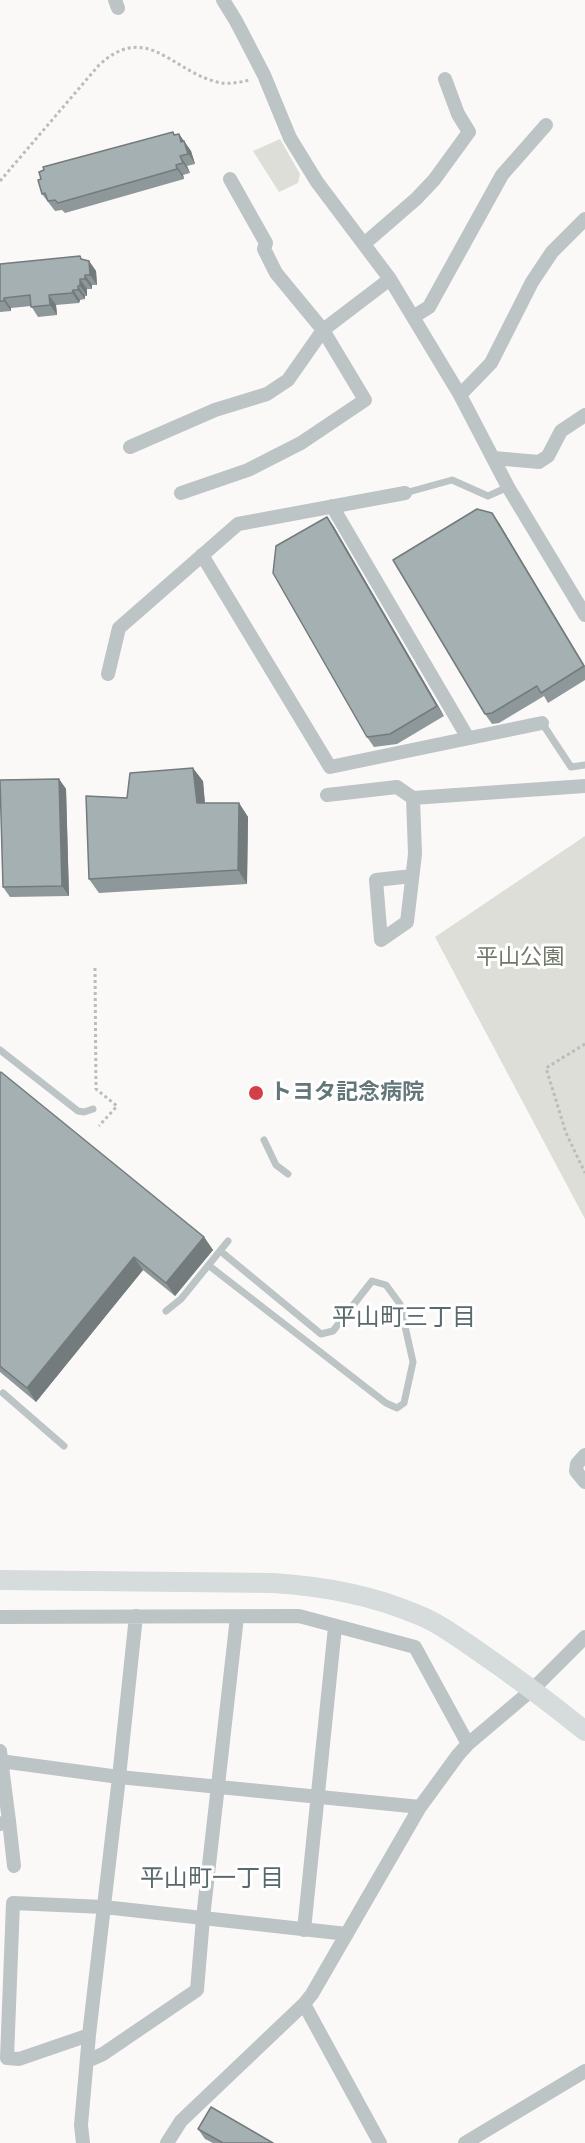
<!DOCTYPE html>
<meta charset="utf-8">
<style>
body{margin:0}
canvas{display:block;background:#faf9f8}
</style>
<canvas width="585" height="2143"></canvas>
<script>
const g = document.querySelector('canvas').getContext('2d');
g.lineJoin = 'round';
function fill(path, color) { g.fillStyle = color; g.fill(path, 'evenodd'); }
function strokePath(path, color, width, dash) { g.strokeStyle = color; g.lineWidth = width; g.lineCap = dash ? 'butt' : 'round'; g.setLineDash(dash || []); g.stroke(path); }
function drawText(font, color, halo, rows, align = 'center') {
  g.font = font + ' Figtree,"Noto Sans JP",sans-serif'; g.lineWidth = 6; g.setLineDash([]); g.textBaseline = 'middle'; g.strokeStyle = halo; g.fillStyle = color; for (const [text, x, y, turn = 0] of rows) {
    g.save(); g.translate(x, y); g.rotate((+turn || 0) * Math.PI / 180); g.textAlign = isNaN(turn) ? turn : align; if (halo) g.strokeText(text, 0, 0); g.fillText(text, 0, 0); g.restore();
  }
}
fill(new Path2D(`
 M 280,139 L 300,174 L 298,183 L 279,192 L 253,151 Z
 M 585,836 L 585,1219 L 435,937 Z`), '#dcded7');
strokePath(new Path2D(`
 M 0,181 L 99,65 C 145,23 169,67 213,81 C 225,85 237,83 250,80
 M 95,968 L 96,1089 L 117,1106 L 99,1126
 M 585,1044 L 546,1068 L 566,1133 L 585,1173`), '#b8bdbe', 3, [3, 3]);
strokePath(new Path2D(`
 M 405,493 L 452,480 L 488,496 L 508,487
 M 542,723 L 571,767 L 585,765
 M 0,1050 L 78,1111 L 84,1112 L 93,1109
 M 264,1140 L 276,1165 L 288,1174
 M 212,1268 L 386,1403 L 397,1408 L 404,1403 L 413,1362 L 400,1304 L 386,1285 L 372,1281 L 333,1331 L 321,1334 L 224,1254
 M 166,1311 L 181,1299 L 228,1241
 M 3,1393 L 64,1446`), '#bdc4c5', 7);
strokePath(new Path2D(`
 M 115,0 L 118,8
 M 223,0 L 236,21 L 264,75 L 290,138 L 317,182 L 390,279 L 460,395 L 508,487 L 585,615
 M 230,179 L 266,243 L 264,249 L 276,273 L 323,330 L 390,279
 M 364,244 L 416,199 L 434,180 L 469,132 L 458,114 L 445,79
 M 413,317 L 429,307 L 502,175 L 546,125
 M 460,395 L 491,363 L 532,282 L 552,252 L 585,219
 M 130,447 L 215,410 L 267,394 L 288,380 L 323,330 L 365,400 L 301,443 L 248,470 L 181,493
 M 494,458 L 539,462 L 548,456 L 561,431 L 585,415
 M 332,506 L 468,738
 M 202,555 L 330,767 L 542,723
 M 108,674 L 119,628 L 238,524 L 405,493
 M 327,795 L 397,787 L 413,798 L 585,786
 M 412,876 L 376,880 L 381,940 L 407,922 L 415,854 L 413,798
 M 585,1455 L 577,1464 L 576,1471 L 585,1482
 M 0,1617 L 299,1616 L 415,1647 L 468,1744
 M 0,1751 L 9,1821 L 0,1824
 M 0,1761 L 119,1777 L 420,1807
 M 9,1821 L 14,1866
 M 304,1930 L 335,1627
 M 304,2004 L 380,2143
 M 89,2035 L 19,2059 L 7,2058 L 13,1903 L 104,1907 L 347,1934
 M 87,2061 L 103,2054 L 197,1990 L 203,1918 L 237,1617
 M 83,2143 L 81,2125 L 89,2035 L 119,1777 L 136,1616
 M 167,2143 L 181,2121 L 304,2004 L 312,1994 L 420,1807 L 458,1755 L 468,1744 L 533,1689 L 585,1637
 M 465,2143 L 585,2071`), '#bdc4c5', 14);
strokePath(new Path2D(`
 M 0,1580 L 273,1583 C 321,1586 371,1595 416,1614 C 437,1622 456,1636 475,1649 C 513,1675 549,1702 585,1731`), '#d6dbdc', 20);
fill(new Path2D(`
 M 173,132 L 175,135 L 179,134 L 191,151 L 195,164 L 187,166 L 190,173 L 183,175 L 184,179 L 65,213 L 62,210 L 55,211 L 42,194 Z
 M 82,259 L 89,261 L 96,271 L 97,285 L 92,285 L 92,289 L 87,289 L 87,296 L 85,296 L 85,299 L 80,300 L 79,303 L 56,305 L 57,315 L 38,317 L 31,306 L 11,308 L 11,311 L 0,312 L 0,264 Z
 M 327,517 L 334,527 L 444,716 L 397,744 L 374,747 L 367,737 Z
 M 499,523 L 585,666 L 585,680 L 548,703 L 544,696 L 499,723 L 492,724 L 485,714 Z
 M 59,779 L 66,789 L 69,896 L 10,897 L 3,887 Z
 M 203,781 L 205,803 L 239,803 L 248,817 L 247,884 L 99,893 L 89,879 L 127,798 Z
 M 0,1073 L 204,1237 L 213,1250 L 175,1296 L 143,1270 L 36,1402 L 0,1372 Z
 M 198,2129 L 273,2143 L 213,2143 L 205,2139 Z`), '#8e9799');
fill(new Path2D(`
 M 179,134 L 191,151 L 195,164 L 181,142 Z
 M 180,156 L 187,166 L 190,173 L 183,163 Z
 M 176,165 L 183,175 L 184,179 L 177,169 Z
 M 89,261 L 96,271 L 97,285 L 90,275 Z
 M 85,275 L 92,285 L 92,289 L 85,279 Z
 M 80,279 L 87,289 L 87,296 L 80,286 Z
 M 78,286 L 85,296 L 85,299 L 78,290 Z
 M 73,290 L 80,300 L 79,303 L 72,293 Z
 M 49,295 L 56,305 L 57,315 L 50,305 Z
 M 4,298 L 11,308 L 11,311 L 4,301 Z
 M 492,513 L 499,523 L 585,668 Z
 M 327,517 L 334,527 L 444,716 L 437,706 Z
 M 193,768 L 203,781 L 206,817 L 197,803 Z
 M 59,779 L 66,789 L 69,896 L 62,886 Z
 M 239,803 L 248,817 L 247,884 L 238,870 Z
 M 204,1237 L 213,1250 L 175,1296 L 166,1283 Z
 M 134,1257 L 143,1270 L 36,1402 L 27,1388 Z`), '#747b7d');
const building = new Path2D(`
 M 173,132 L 174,135 L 179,134 L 181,142 L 184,141 L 188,154 L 180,156 L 183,163 L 176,165 L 177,169 L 58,203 L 55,200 L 48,201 L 45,193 L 42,194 L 38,180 L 41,179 L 39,172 L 44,170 L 43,167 Z
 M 80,256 L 81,259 L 89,261 L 90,275 L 85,275 L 85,279 L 80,279 L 80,286 L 78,286 L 78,290 L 73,290 L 72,293 L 49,295 L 50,305 L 31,307 L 30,295 L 4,298 L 4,301 L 0,301 L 0,264 Z
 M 477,509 L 492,513 L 584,666 L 541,693 L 537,686 L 492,713 L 485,714 L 393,560 Z
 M 327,517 L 437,706 L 390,734 L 367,737 L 273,573 L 276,546 Z
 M 193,768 L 197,803 L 239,803 L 238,870 L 89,879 L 86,796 L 127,798 L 130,773 Z
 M 59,779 L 62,886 L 3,887 L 0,780 Z
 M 1,1072 L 204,1237 L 166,1283 L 134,1257 L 27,1388 L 0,1366 L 0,1073 Z
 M 211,2107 L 273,2143 L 223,2143 L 198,2129 Z`);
fill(building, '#a5b0b2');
strokePath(building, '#747b7d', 1.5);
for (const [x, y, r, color] of [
 [256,1093,8,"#d33f47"]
]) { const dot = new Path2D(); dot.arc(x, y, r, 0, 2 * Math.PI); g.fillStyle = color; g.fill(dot); strokePath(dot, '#fff', 2); }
drawText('22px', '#6f7966', '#fff', [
 ["平山公園",520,958]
]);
drawText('bold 22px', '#63777a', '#fff', [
 ["トヨタ記念病院",270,1093]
], 'left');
drawText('24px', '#59696c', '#fff', [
 ["平山町三丁目",404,1318],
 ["平山町一丁目",212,1879]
]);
</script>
